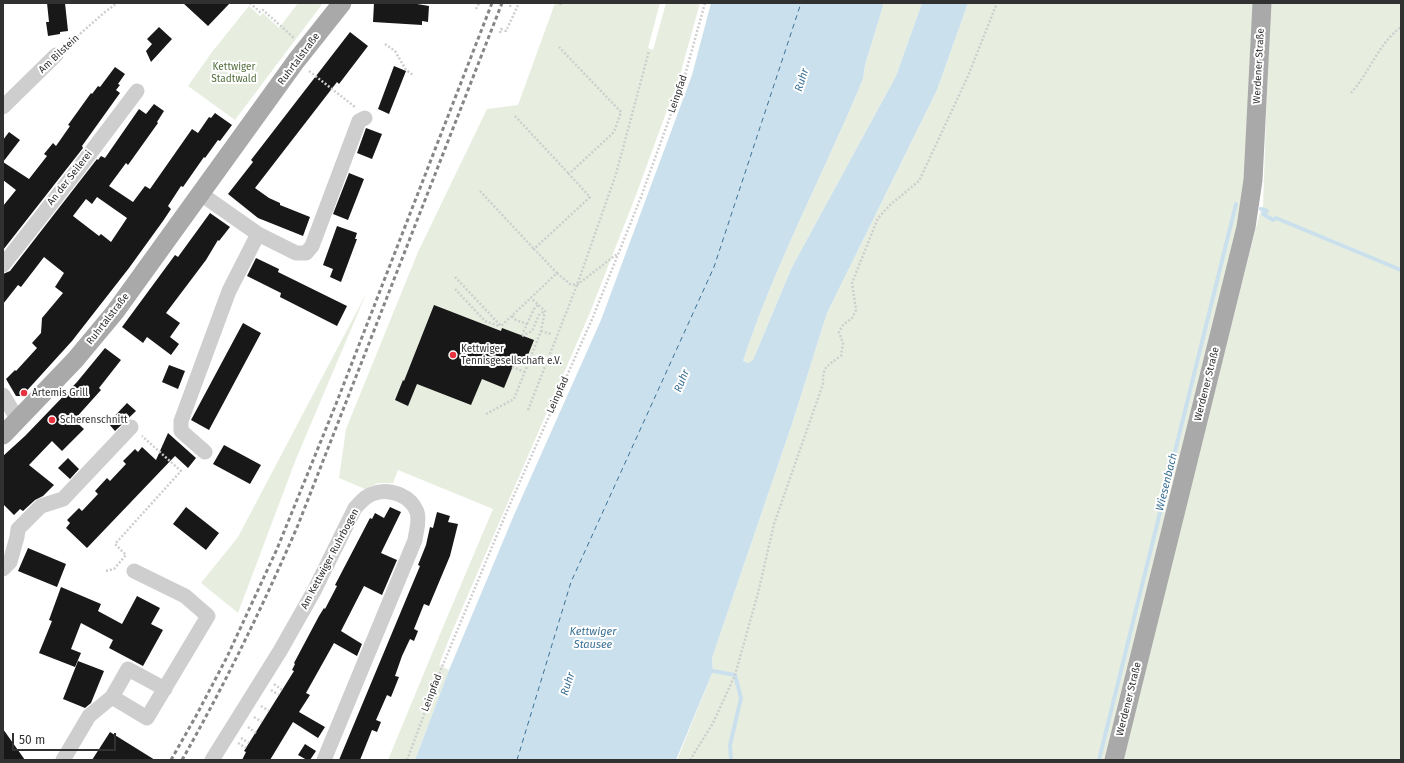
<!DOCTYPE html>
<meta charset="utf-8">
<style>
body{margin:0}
#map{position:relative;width:1404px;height:763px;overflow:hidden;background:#fff;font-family:"Fira Sans",sans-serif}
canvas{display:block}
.frame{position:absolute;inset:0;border:4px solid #313131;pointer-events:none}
.scale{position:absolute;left:12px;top:733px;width:104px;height:18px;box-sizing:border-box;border:2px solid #313131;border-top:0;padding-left:5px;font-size:12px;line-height:14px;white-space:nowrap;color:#313131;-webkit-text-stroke:3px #fff;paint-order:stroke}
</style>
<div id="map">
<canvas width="1404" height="763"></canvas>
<div class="frame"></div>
<div class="scale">50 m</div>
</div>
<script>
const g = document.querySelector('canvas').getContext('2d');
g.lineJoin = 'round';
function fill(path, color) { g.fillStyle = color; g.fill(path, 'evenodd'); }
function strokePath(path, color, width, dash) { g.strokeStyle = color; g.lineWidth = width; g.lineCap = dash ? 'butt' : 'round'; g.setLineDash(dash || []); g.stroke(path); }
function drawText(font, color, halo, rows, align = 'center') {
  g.font = font + ' "Fira Sans",sans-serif'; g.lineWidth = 4; g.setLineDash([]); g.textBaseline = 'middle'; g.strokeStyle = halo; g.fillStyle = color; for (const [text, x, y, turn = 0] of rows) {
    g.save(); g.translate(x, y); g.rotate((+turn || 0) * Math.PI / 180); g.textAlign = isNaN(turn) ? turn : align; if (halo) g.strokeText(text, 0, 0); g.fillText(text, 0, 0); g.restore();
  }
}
fill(new Path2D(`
 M 298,3 L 323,3 L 235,120 L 188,86 L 212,52 L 249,6 L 260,16 L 263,13 L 279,28 Z
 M 555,3 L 660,3 L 648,48 L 653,50 L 666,3 L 700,3 L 680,75 L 636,195 L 589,315 L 451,634 L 439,665 L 449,670 L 415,760 L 388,760 L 443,627 L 493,509 L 398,470 L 393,483 L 378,483 L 365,489 L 339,478 L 346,429 L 418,252 L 487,109 L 518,105 Z
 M 884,3 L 922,3 L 896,76 L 792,267 L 753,360 L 748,363 L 743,361 C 775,264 824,173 863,79 L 865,65 Z
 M 968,3 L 1254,3 L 1247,160 L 1239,216 L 1139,690 L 1259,216 L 1263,206 L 1270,3 L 1401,3 L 1401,760 L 677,760 L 713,671 L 712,658 L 792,424 L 827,313 L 937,90 Z
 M 366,294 L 296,459 L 238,613 L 201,583 L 238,537 Z`), '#e7eedf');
fill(new Path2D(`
 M 711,3 L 884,3 L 865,65 L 863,79 C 824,173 775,264 743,361 L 748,363 L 753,360 L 792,267 L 896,76 L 922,3 L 968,3 L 937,90 L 827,313 L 792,424 L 712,658 L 713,671 L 676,760 L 415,760 L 449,670 L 514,515 L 601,320 L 692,75 Z`), '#cbe0ed');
strokePath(new Path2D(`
 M 1261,209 L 1267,211 L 1263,214 L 1273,220 L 1276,218 L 1401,270
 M 713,671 L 735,675 L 741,698 L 730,745 L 731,760
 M 1099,760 L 1236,204`), '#cbe0ed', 4);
strokePath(new Path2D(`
 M 517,760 L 571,582 L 714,267 L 801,3`), '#3c7295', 1, [5, 4]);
fill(new Path2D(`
 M 47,3 L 65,3 L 68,31 L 60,32 L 60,34 L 48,36 L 46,22 L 49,22 Z
 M 183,3 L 230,3 L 208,26 Z
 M 374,3 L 417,4 L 429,6 L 428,22 L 422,21 L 422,25 L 373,22 Z
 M 159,27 L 172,39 L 151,62 L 146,51 L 152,44 L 147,39 Z
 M 350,32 L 368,46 L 339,84 L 337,82 L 255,188 L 269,198 L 280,203 L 280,205 L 310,217 L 303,236 L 258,218 L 228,194 L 253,162 L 251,160 Z
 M 394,66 L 406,71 L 389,114 L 378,109 Z
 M 115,67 L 125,74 L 118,84 L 120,85 L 116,90 L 120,93 L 82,146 L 83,148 L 3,250 L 3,206 L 16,190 L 3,180 L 3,140 L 9,132 L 20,140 L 3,162 L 29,179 L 47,156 L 44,154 L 53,143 L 56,146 L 70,126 L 68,125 L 91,93 L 92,94 L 98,86 L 100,87 Z
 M 154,104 L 164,111 L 157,122 L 158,123 L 128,165 L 126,163 L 109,186 L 133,202 L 145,186 L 150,189 L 192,129 L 198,133 L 209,117 L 211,118 L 215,113 L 232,125 L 220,141 L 218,140 L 205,158 L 204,157 L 183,187 L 181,186 L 168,206 L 171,209 L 163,221 L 129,268 L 72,341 L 22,396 L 16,396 L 6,379 L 15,370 L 16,371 L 37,348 L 32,343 L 41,333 L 42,318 L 63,293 L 55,287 L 64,273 L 44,257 L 21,287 L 18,285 L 3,304 L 3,274 L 10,271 L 97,159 L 98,160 L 101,156 L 105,158 L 139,109 L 146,114 ZM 97,197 L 127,218 L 111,242 L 101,234 L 99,236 L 73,216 L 86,199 L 92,204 Z
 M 366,128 L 382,134 L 372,159 L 357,153 Z
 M 349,173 L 364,179 L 348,220 L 333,214 Z
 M 210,213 L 230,227 L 219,241 L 218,240 L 206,260 L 166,313 L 180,323 L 170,337 L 179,344 L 171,355 L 147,337 L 143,343 L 122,327 L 175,255 L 178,257 Z
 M 337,226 L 357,233 L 355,239 L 357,239 L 341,282 L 330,277 L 333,269 L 323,265 Z
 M 256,258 L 279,269 L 278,272 L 347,306 L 337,326 L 280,297 L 281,293 L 247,276 Z
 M 434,305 L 501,331 L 502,328 L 534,340 L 524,365 L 515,361 L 504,388 L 482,379 L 471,405 L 417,384 L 408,406 L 395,400 L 403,380 L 404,381 Z
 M 243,323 L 261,333 L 209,430 L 191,420 Z
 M 105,348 L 121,360 L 99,388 L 101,390 L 74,420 L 84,429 L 62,451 L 52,441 L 29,465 L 54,485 L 43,496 L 35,500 L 23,511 L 20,509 L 14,515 L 3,504 L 3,456 L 25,436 L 77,382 Z
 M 169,365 L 185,371 L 178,389 L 162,382 Z
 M 127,403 L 136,411 L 115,431 L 108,423 Z
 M 168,433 L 196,458 L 188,468 L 175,456 L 87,548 L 66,528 L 70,523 L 67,520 L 79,508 L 82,511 L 98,494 L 95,491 L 107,478 L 110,481 L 126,464 L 123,461 L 135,449 L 138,452 L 142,447 L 156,460 Z
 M 224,445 L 261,465 L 250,484 L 213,464 Z
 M 68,458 L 79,469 L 70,479 L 58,468 Z
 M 186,507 L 219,533 L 206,550 L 173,524 Z
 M 390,507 L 401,512 L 381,553 L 397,560 L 382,595 L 364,586 L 341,631 L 362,644 L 357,656 L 334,643 L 306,693 L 310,695 L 299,712 L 325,727 L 318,738 L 293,722 L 270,760 L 242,760 L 246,752 L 244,751 L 294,671 L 292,670 L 295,664 L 294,663 L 319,616 L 324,608 L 325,609 L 337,586 L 335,585 L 370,518 L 372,519 L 375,513 L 384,518 Z
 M 437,512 L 450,516 L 448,522 L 458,524 L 450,556 L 429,606 L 424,604 L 414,629 L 418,631 L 414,641 L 410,639 L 402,656 L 395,676 L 399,677 L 391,697 L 387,695 L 376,720 L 381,722 L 377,732 L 372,730 L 360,760 L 339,760 L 412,585 L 420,566 L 418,565 L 426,545 L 430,527 L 433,528 Z
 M 28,548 L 66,564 L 57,587 L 18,571 Z
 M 61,587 L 101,604 L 98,611 L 122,624 L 137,596 L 160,608 L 151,624 L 163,630 L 143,666 L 109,648 L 113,640 L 81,623 L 71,649 L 81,653 L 75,667 L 39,653 L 52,621 L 49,620 Z
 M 78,661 L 104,671 L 91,703 L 85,708 L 63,699 Z
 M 3,729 L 25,760 L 3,760 Z
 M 110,732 L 155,760 L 92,760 Z
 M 305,744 L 316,751 L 310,760 L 307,760 L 298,755 Z`), '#181818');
strokePath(new Path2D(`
 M 250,3 L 260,12 L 263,10 L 293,37 L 295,35
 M 560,5 L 561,3
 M 510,7 L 511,3
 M 476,9 L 479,3
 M 500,33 L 501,29 L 506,31 L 519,3
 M 385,44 L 395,51 L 406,70 L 413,75
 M 65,47 L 105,12 L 117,3
 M 309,71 L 355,107
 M 1351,93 C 1370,72 1378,44 1401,27
 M 515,116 L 569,174
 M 480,191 L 534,249
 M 557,273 L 570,284 L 577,285 L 617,254
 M 455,277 L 501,326 L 557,273 L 534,249 L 590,197 L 569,174 L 614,132 L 621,112 L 559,47
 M 455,289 L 485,321 L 499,326
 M 512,316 L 516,320 L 527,324 L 522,335
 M 527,324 L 534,309 L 538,305
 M 541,331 L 551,334
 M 522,336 L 532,331 L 539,315 L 544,311
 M 512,367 L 525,372
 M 528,410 L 577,285 L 616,174 L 649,51
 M 486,414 L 514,399 L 541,331 L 545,311 L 531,298
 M 106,571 L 114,569 L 126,555 L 115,544 L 181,471 L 142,436
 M 274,684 L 282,690
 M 271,690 L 279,695
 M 261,706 L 269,711
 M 254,717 L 262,722
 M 248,727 L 256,733
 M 241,738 L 249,743
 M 238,743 L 246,748
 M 407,760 L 442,667 L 507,511 L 593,317 L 641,197 L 685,75 L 705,3
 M 690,760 L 713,723 L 735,675 L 758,593 L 774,524 L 823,384 C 822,367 828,365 841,356 L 843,343 L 839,332 L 843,325 L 852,318 L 856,310 L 852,283 L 878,218 L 891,204 L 919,181 L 968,76 L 997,3`), '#cecece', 2.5, [2, 2]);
strokePath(new Path2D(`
 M 3,107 L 56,55
 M 201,194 L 258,234 L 296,253 L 306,253 L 312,246 L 359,121 L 365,118
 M 3,265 L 76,172 L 137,91
 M 3,395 L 18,420
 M 205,452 L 181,431 L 181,421 L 229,291 L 258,234
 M 3,569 L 10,562 L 17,537 L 18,529 L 41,506 L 63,499 L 131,427
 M 112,697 L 128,669 L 165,689
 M 63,760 L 89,716 L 112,697 L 147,718 L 208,616 L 185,596 L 134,571
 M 212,760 L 280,651 L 314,591 L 355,508 C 361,502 366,495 375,493 C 391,488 411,496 417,512 C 420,521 416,531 415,540 L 324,760`), '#cecece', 15);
strokePath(new Path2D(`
 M 3,435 L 75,360 L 115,312 L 296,61 L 342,3
 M 1114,760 L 1246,227 L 1253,180 L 1262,3`), '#a9a9a9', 19);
strokePath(new Path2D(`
 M 171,760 L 196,716 L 227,657 L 277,549 L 336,404 L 492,3
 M 182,760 C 225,684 263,606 298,525 L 502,3`), '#868686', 3, [4, 3]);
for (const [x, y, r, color] of [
 [453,355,4,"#e8323f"],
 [24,393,4,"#e8323f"],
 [52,420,4,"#e8323f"]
]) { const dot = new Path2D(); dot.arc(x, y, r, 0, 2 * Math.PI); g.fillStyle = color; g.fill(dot); strokePath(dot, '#fff', 1.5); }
drawText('10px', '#313131', '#fff', [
 ["Am Bilstein",59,54,-43],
 ["Ruhrtalstraße",299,59,-53],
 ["Werdener Straße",1259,66,-87],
 ["Leinpfad",678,94,-71],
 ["An der Seilerei",70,178,-52],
 ["Ruhrtalstraße",108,319,-52],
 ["Werdener Straße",1207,384,-76],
 ["Leinpfad",558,395,-66],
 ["Am Kettwiger Ruhrbogen",330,559,-62],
 ["Leinpfad",432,693,-69],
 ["Werdener Straße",1129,699,-76]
]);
drawText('10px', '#536e3d', '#fff', [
 ["Kettwiger",234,67],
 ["Stadtwald",234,79]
]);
drawText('10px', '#313131', '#fff', [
 ["Kettwiger",461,349],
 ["Tennisgesellschaft e.V.",461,361],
 ["Artemis Grill",32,393],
 ["Scherenschnitt",60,420]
], 'left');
drawText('italic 11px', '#3c7295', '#fff', [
 ["Ruhr",802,80,-73],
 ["Ruhr",682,381,-68],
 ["Wiesenbach",1167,482,-76],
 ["Kettwiger",593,632],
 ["Stausee",593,645],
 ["Ruhr",568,684,-72]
]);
</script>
